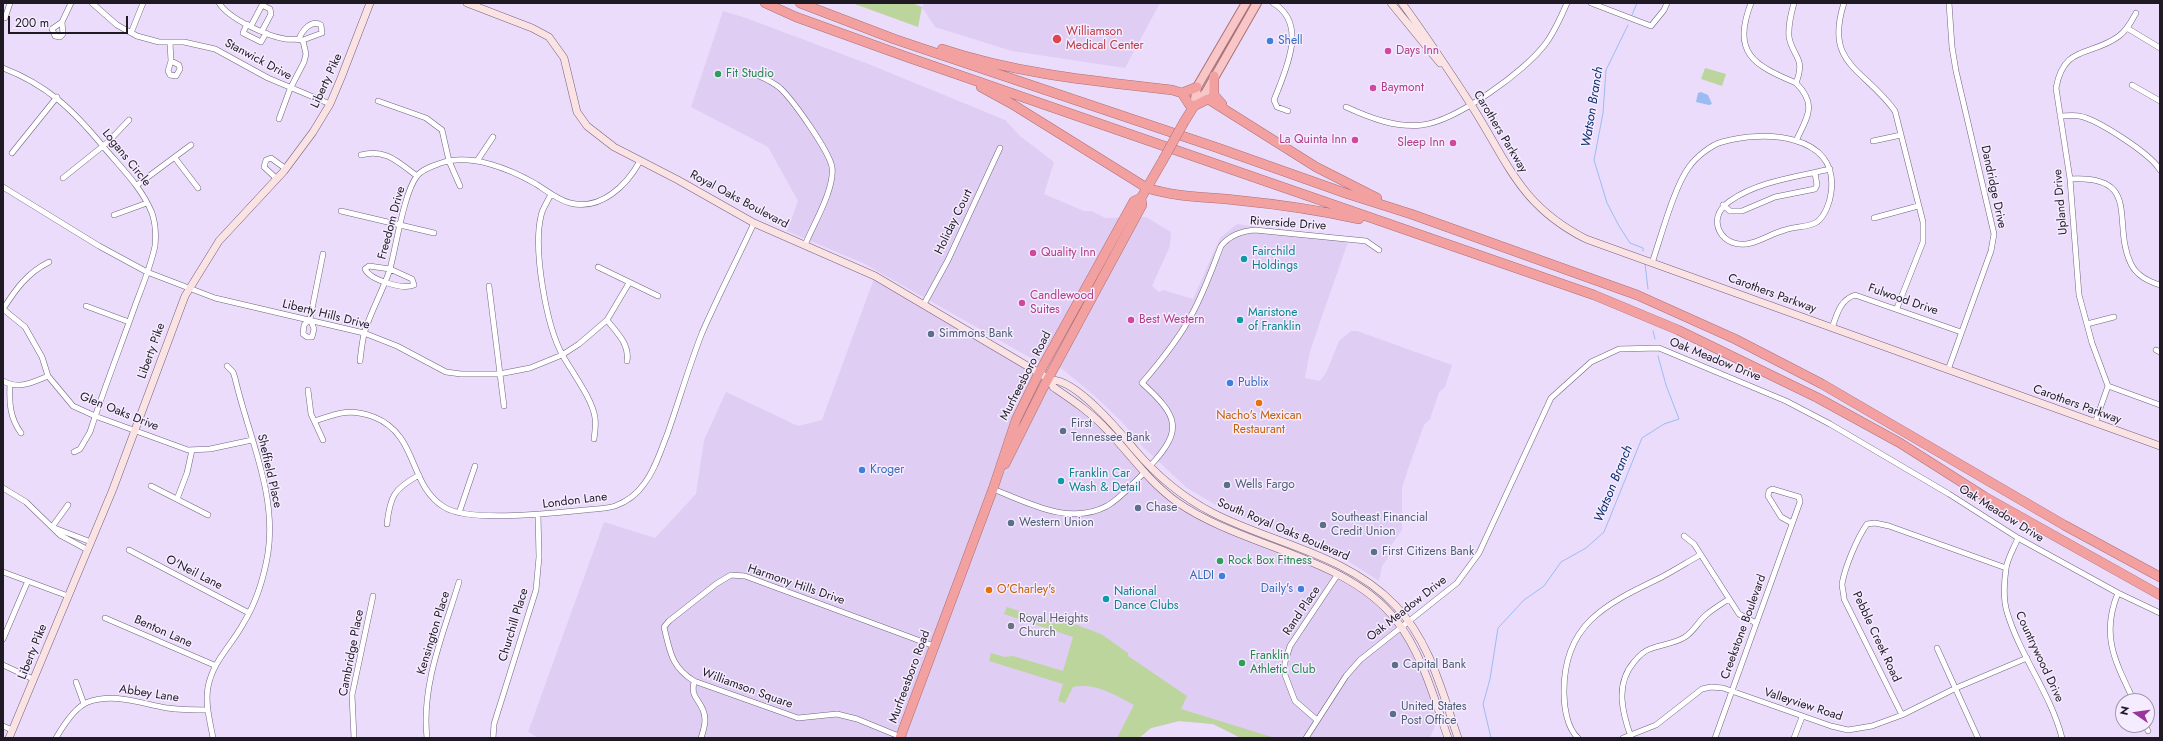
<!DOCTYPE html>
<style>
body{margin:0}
#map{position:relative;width:2163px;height:741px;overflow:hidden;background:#ebdcfb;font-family:Jost,sans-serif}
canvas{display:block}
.frame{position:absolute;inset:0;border:4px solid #1f1924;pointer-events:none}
.north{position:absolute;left:2115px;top:693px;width:40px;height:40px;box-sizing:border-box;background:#f5ecff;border:1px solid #9f98a7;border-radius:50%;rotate:283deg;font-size:11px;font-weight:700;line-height:16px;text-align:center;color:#1f1924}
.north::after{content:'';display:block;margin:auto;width:14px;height:18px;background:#9a369b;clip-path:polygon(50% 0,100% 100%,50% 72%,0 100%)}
.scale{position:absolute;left:8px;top:16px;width:120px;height:18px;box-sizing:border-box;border:2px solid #1f1924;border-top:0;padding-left:5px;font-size:12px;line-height:14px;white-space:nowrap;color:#1f1924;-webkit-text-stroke:3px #f5ecff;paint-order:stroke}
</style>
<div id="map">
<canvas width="2163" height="741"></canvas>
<div class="frame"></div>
<div class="north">N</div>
<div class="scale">200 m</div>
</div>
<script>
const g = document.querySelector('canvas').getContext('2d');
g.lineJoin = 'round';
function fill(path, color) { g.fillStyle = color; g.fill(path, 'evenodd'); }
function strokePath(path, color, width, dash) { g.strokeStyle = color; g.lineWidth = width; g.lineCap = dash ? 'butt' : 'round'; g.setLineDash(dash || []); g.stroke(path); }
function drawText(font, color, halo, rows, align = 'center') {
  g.font = font + ' Jost,sans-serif'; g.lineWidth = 3; g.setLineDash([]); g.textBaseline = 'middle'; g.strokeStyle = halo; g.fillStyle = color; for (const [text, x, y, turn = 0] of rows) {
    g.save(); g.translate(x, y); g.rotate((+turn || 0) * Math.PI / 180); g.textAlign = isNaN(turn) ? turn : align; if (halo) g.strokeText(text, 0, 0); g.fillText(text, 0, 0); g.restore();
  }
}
fill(new Path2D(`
 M 924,3 L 1160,3 L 1125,68 L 1012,51 L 935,27 L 922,7 Z
 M 723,11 L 746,18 L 871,65 L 1005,120 L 1020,136 L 1054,162 L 1044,194 L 1084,211 L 1091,211 L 1106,218 L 1146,217 L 1171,232 L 1170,246 L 1152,286 L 1159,292 L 1163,290 L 1193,299 L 1220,238 L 1237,224 L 1349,239 L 1310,351 L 1305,378 L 1320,381 L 1326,373 L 1339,341 L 1351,331 L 1357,331 L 1452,365 L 1445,387 L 1439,392 L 1430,419 L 1424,425 L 1408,469 L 1402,488 L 1402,530 L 1392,544 L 1392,552 L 1382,566 L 1379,581 L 1337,554 L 1239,517 L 1214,504 L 1187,488 L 1143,447 L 1122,422 L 1095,396 L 1062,369 L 1029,357 L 865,264 L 787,231 L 798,201 L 768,147 L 691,107 Z
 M 875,276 L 1038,376 L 1085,410 L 1143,474 L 1198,515 L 1338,574 L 1378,600 L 1412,645 L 1440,715 L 1430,738 L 1241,738 L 1213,724 L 1179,721 L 1151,728 L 1139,738 L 539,738 L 528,732 L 604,522 L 655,538 L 696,494 L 704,440 L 726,392 L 798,426 L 822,420 Z`), '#e0cdf3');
fill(new Path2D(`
 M 852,3 L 912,3 L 922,7 L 918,27 Z
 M 1705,68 L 1726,74 L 1722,86 L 1701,79 Z
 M 1007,607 L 1057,624 L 1066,621 L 1101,634 L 1128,653 L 1128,656 L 1187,696 L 1181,709 L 1275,738 L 1241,738 L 1213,724 L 1179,721 L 1151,728 L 1139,738 L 1117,738 L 1134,705 C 1115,695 1096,682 1073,687 L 1065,703 L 1058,701 L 1063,684 L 989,661 L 991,653 L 1005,657 L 1013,656 L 1063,671 L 1073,637 L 1004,614 Z`), '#bbd59c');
fill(new Path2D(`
 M 1701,92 L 1708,95 L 1712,104 L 1709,105 L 1696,102 L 1698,93 Z`), '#9bbcf3');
strokePath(new Path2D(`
 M 1632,15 L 1637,3
 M 1628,25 L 1606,70 L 1603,113 L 1594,160 L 1607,203 L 1619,226 L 1630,243 L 1643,248 L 1643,251
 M 1645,264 L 1648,289
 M 1653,331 L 1655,339
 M 1491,738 L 1483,704 L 1490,679 L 1498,628 L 1524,600 L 1544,586 L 1561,562 L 1586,548 L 1604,532 L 1642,438 L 1664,424 L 1679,419 L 1666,385 L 1658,356`), '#9bbcf3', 1);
const street = new Path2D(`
 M 92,3 L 117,25 L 137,36 L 159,42 L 184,42 L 215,49 L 268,78 L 330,104
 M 219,3 C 229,19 267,36 285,39 C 292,40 298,38 303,41 L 306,54 L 304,62 L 290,89 L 279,119
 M 1273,3 C 1309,24 1285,71 1274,100 L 1277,107 L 1288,111
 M 1591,3 L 1651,26 L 1664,10 L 1667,3
 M 1751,3 C 1732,53 1753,65 1796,83 C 1806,57 1793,58 1789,37 C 1788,25 1791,14 1794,3
 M 1844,3 C 1824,65 1864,68 1895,111 L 1923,222 L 1923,242 L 1897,308
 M 5,18 L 10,3
 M 62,22 L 63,34 L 60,37 L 55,36 L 52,29 Z
 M 62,22 L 71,3
 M 247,24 L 243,33 L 261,42 L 266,33
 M 251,26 L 262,5 L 270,9 L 271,14 L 262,31
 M 2127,28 L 2160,48
 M 131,33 L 143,3
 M 299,39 C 302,31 311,19 321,25 L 322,33 L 303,40
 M 170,43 L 171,61 L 168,71 L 170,75 L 176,76 L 180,69 L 179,65 L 171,61
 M 3,68 C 47,85 72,109 102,145 C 120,167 141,186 152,213 C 155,222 156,236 155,246 C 151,265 143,285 136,303 C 121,346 104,388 90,432 L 80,449 L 74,452
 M 759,76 C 766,79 774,83 780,88 C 793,100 829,151 832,167 C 835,189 813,225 805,245
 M 2132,85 L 2160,101
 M 378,101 L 426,118 L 442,130 L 449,161 L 460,186
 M 1346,107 C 1370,118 1396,128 1422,125 C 1456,121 1526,71 1546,43 C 1555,31 1561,17 1567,3
 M 2060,116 C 2066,116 2073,115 2079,116 C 2097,119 2151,154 2160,170
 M 1796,141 C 1807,117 1818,105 1796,83
 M 1873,141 L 1901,135
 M 12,153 L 57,97
 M 361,155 C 385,148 398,162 417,176
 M 175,158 L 198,188
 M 477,161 L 493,137
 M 63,178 L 108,142 L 129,120
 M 277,179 L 264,167 L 266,160 L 271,158 L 286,169
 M 2070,179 C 2143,175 2111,223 2131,264 C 2137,276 2148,281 2160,285
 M 137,185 L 191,145
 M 3,187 L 99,246 L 147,272 L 215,298 L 364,333 L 397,346 L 446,372 L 461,374 L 499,374 L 530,368 L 562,355 L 579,344 L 607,320 L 629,283
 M 551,194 C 548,201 542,209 541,216 C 533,249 546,326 563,356 C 572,372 593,400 595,418 C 596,424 595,432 594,439
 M 1723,205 L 1730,211 L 1742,211 L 1775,197 L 1815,189 L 1817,185 L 1815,173
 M 341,211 L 434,233
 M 114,215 L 147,203
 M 1874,218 L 1918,206
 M 1652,263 C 1661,237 1674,187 1689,167 C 1696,157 1711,145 1722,142 C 1763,130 1840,133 1831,193 C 1830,202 1825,216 1817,222 C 1807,228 1796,226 1785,230 C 1773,233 1763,240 1751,243 C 1723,251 1703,219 1730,201 C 1759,181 1797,177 1830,169
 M 369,266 L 390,269 L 412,279 L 414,285 C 403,290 370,280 365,269 Z
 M 598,267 L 658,296
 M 489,286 L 504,406
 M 924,304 L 948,260 L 1000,148
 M 86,306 L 129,322
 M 3,309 L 25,327 L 42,357 L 48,376 L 73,406 L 95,416 L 188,450 L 210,449 L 252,440
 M 3,309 C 16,289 27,273 49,262
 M 310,319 L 323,254
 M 310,319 L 314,329 L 312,337 L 307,337 L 303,334 L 304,325 Z
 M 607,320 C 616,332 630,344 627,361
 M 2087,324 L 2114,317
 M 1832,328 C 1837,314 1840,300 1855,295 L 1961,332
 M 2156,350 L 2160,352
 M 360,361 C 361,352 362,343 364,334 C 370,312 383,291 390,269 C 396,247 404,192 417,176 C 422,169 433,166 441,163 C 471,153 510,169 536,184 C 547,191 558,200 570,203 C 601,211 627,185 640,161
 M 1948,370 L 1991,251 L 1994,234 L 1956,71 L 1952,47 L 1949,3
 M 3,381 C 19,390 33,382 48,376
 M 10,385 C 9,403 10,418 21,433
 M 2108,386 L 2160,405
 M 308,390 L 311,414 L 323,440
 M 315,421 C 338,413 350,408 374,417 C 419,435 408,485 444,507 C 469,523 554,513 585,510 C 594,509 606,509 615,506 C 626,502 637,494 644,484 C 655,470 660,452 667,435 C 679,401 689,366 702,333 C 718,296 737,260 754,223
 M 2095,423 L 2108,386 L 2092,343 L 2079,295 L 2070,179 L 2056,88 C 2064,44 2091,57 2119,36 C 2127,30 2131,22 2136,13
 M 1150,466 C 1185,429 1177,415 1142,383 C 1161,361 1179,339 1192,314 C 1204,292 1212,269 1221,246 C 1230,235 1241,231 1255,230 L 1366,241 L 1379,250
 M 151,486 L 208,515
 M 3,488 L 26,502 L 60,535 L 88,550
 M 993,489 C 1029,503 1069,526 1107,506 C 1121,498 1132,484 1143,474
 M 177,499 L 187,473 L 192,450
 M 459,513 L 475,466
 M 387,524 C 390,496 394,489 419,475
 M 52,527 L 91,542
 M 52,527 L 68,505
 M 1684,536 L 1694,544 L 1739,614 L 1756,623
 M 2018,538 C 2014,548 2007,559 2006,569 C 2004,583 2003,599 2007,612 C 2020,656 2051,694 2062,738
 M 129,550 L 249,613
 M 3,572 L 68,596
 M 2118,593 C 2100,636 2116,663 2134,701
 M 105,618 L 214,665
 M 3,639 L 27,583
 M 1937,648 L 1978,738
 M 3,665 L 33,679
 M 694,681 C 691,698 697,696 703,710 C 707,719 704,729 701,738
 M 76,682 L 84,704
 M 1902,715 L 1844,599 C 1844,594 1842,588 1842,584 C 1845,567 1857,538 1867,524 L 1875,523 L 1889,526 L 2006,568
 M 1317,720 L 1295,701 L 1285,675 L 1285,662 L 1290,646 L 1338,574
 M 2145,725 L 2148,731
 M 3,726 L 12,730
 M 901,737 L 857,719 L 837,714 L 798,718 L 694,681 C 671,667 670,651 664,627 L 669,621 L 716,584 L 731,575 L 745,576 L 934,646
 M 1631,737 C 1622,712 1615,684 1634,662 C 1638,657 1644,651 1650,649 C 1662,644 1674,644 1685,637 C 1694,631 1698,622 1706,615 C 1713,609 1721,604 1729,599
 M 56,738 C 63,726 75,707 88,702 C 114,692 142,704 167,708 C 181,710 194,710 208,710
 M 213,738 C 210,721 205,704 208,687 C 213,661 231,646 243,624 C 256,603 264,577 268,553 C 277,493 248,435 235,378 L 233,372 L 227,366
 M 354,738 L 352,695 L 373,596
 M 427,738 C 421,684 444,632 459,582
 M 493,738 L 494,724 L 536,590 L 539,557 L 538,515
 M 1306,738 L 1346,676 L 1360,660 L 1457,583 L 1479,553 L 1551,398 L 1591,362 L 1619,349 L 1659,348 L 1786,401 L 1830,424 L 1949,494 L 2018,538 L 2118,593 L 2160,613
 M 1578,738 C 1567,728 1564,707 1564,693 C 1563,624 1606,604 1660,578 C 1673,571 1686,563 1700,555
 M 1623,738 L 1656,725 L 1702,689 L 1711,687 L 1723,688 L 1831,726 L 1848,730 L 1872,726 L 1902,715 L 1956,688 L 2027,658
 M 1715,738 L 1800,502 L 1799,497 L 1772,489 L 1769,491 L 1768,496 L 1781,517 L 1792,523
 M 1794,738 L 1802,717`);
const secondary = new Path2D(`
 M 467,3 L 532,28 L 549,37 L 564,58 L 577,112 L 587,126 L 614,147 L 678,180 L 754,223 L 875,276 L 1051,380 C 1076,379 1120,432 1135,450 C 1156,475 1184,498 1213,513 C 1274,544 1346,554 1395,605 C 1430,641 1442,692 1458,738
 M 1391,3 L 1440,63
 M 1402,3 C 1426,36 1448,69 1470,103 C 1508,162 1519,205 1586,239 L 2160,446
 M 1051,380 L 1053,387 C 1072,400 1092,413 1108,431 C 1131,455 1149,482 1177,502 C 1243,548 1346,556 1396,620 C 1422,653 1434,698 1448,738
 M 9,738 L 113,489 L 185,296 L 219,241 L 284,171 L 313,132 L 330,104 L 341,78 L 370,3`);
const primary = new Path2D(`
 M 1194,105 L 1197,87 L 1246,3
 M 1195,105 L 1206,92 L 1257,3`);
const highway = new Path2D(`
 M 765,3 L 796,17 L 907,57 L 1594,295 L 1678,330 L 1818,398 L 1900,443 L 1985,497 L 2160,595
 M 800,3 L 894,39 L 1218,148 L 1348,194 L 1411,214 L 1637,295 L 1735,339 L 1822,384 L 2064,525 L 2160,577
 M 942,49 C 1017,74 1094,81 1172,90 L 1182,93 L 1189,104 L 1194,106
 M 1214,76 L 1214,95 L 1222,104
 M 981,87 L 1012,104 L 1147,188 C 1175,197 1206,197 1235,200 C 1276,204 1318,210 1359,219
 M 1182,93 L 1197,87
 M 1194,106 L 1208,99 L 1316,167 L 1377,198
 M 1184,122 L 1194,106
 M 1005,464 L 1043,388 L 1142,205 L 1141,198
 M 900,738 L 993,489 L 1016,420 L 1039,373 L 1134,201 L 1141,198 L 1163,160`);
strokePath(street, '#71637e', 6);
strokePath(secondary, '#71637e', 8);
strokePath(primary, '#a97175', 10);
strokePath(highway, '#a97175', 10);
strokePath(street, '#fff', 5);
strokePath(secondary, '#fbe2e3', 7);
strokePath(primary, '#f8c6c7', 8);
strokePath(highway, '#f3a0a1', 9);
const highwayBridge = new Path2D(`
 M 1163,160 L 1184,122`);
strokePath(highwayBridge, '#a97175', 10, []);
strokePath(highwayBridge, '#f3a0a1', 9);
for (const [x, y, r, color] of [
 [1057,39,5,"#e0444e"],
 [1270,41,4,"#3f7fe0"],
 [1388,51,4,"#d1479c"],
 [718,74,4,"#2e9e5b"],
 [1373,88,4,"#d1479c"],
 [1355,140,4,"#d1479c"],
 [1453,143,4,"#d1479c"],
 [1033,253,4,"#d1479c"],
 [1244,259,4,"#0f9aa8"],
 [1022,303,4,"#d1479c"],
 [1131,320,4,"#d1479c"],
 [1240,320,4,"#0f9aa8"],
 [931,334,4,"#5c6f8a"],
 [1230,383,4,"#3f7fe0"],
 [1259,403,4,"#e8710a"],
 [1063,431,4,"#5c6f8a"],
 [862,470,4,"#3f7fe0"],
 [1061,481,4,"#0f9aa8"],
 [1227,485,4,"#5c6f8a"],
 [1138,508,4,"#5c6f8a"],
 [1011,523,4,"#5c6f8a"],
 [1323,525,4,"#5c6f8a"],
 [1374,552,4,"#5c6f8a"],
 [1220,561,4,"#2e9e5b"],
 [1222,576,4,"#3f7fe0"],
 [1301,589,4,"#3f7fe0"],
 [989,590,4,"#e8710a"],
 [1106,599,4,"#0f9aa8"],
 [1011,626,4,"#6b7280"],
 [1242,663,4,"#2e9e5b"],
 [1395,665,4,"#5c6f8a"],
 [1393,714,4,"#5c6f8a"]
]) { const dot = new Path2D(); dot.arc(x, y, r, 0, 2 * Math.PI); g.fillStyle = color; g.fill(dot); strokePath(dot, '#f5ecff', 1.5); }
drawText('12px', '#be3a42', '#f5ecff', [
 ["Williamson",1066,32],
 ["Medical Center",1066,46]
], 'left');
drawText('12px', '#366cbe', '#f5ecff', [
 ["Shell",1278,41],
 ["Publix",1238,383],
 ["Kroger",870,470],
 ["ALDI",1214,576,"right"],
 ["Daily's",1293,589,"right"]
], 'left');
drawText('12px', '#b23c85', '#f5ecff', [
 ["Days Inn",1396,51],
 ["Baymont",1381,88],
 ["La Quinta Inn",1347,140,"right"],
 ["Sleep Inn",1445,143,"right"],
 ["Quality Inn",1041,253],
 ["Candlewood",1030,296],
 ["Suites",1030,310],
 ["Best Western",1139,320]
], 'left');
drawText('12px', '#1f1924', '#f5ecff', [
 ["Stanwick Drive",258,60,28],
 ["Liberty Pike",327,81,-65],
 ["Carothers Parkway",1500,132,59],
 ["Logans Circle",126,158,51],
 ["Dandridge Drive",1993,187,78],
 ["Royal Oaks Boulevard",739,200,28],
 ["Upland Drive",2061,202,-95],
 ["Holiday Court",954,222,-64],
 ["Freedom Drive",392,223,-75],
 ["Riverside Drive",1288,224,4],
 ["Carothers Parkway",1772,294,20],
 ["Fulwood Drive",1903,300,19],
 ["Liberty Hills Drive",326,315,14],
 ["Liberty Pike",152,351,-70],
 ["Oak Meadow Drive",1715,360,22],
 ["Murfreesboro Road",1026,376,-63],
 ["Carothers Parkway",2077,405,20],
 ["Glen Oaks Drive",119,412,22],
 ["Sheffield Place",269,471,77],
 ["London Lane",575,501,-7],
 ["Oak Meadow Drive",2001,514,32],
 ["South Royal Oaks Boulevard",1283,530,23],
 ["O'Neil Lane",194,573,27],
 ["Harmony Hills Drive",796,585,19],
 ["Oak Meadow Drive",1407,609,-38],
 ["Rand Place",1302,611,-56],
 ["Churchill Place",514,625,-73],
 ["Creekstone Boulevard",1744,627,-70],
 ["Benton Lane",163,632,24],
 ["Kensington Place",434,633,-73],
 ["Pebble Creek Road",1876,637,65],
 ["Liberty Pike",33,652,-68],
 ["Cambridge Place",352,653,-79],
 ["Countrywood Drive",2039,657,65],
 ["Murfreesboro Road",910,677,-70],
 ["Williamson Square",747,689,20],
 ["Abbey Lane",149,694,9],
 ["Valleyview Road",1803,705,18]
]);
drawText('12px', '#27864d', '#f5ecff', [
 ["Fit Studio",726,74],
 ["Rock Box Fitness",1228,561],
 ["Franklin",1250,656],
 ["Athletic Club",1250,670]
], 'left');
drawText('12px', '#0d838f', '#f5ecff', [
 ["Fairchild",1252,252],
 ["Holdings",1252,266],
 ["Maristone",1248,313],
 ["of Franklin",1248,327],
 ["Franklin Car",1069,474],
 ["Wash & Detail",1069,488],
 ["National",1114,592],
 ["Dance Clubs",1114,606]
], 'left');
drawText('12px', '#4e5e75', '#f5ecff', [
 ["Simmons Bank",939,334],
 ["First",1071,424],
 ["Tennessee Bank",1071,438],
 ["Wells Fargo",1235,485],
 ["Chase",1146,508],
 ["Southeast Financial",1331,518],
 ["Credit Union",1331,532],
 ["Western Union",1019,523],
 ["First Citizens Bank",1382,552],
 ["Capital Bank",1403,665],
 ["United States",1401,707],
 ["Post Office",1401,721]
], 'left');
drawText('12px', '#c56008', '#f5ecff', [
 ["Nacho's Mexican",1259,416],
 ["Restaurant",1259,430],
 ["O'Charley's",997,590,"left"]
]);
drawText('12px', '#5b616d', '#f5ecff', [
 ["Royal Heights",1019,619],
 ["Church",1019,633]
], 'left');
drawText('italic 13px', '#072d6c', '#f5ecff', [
 ["Watson Branch",1593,107,-81],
 ["Watson Branch",1614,484,-68]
]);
</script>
